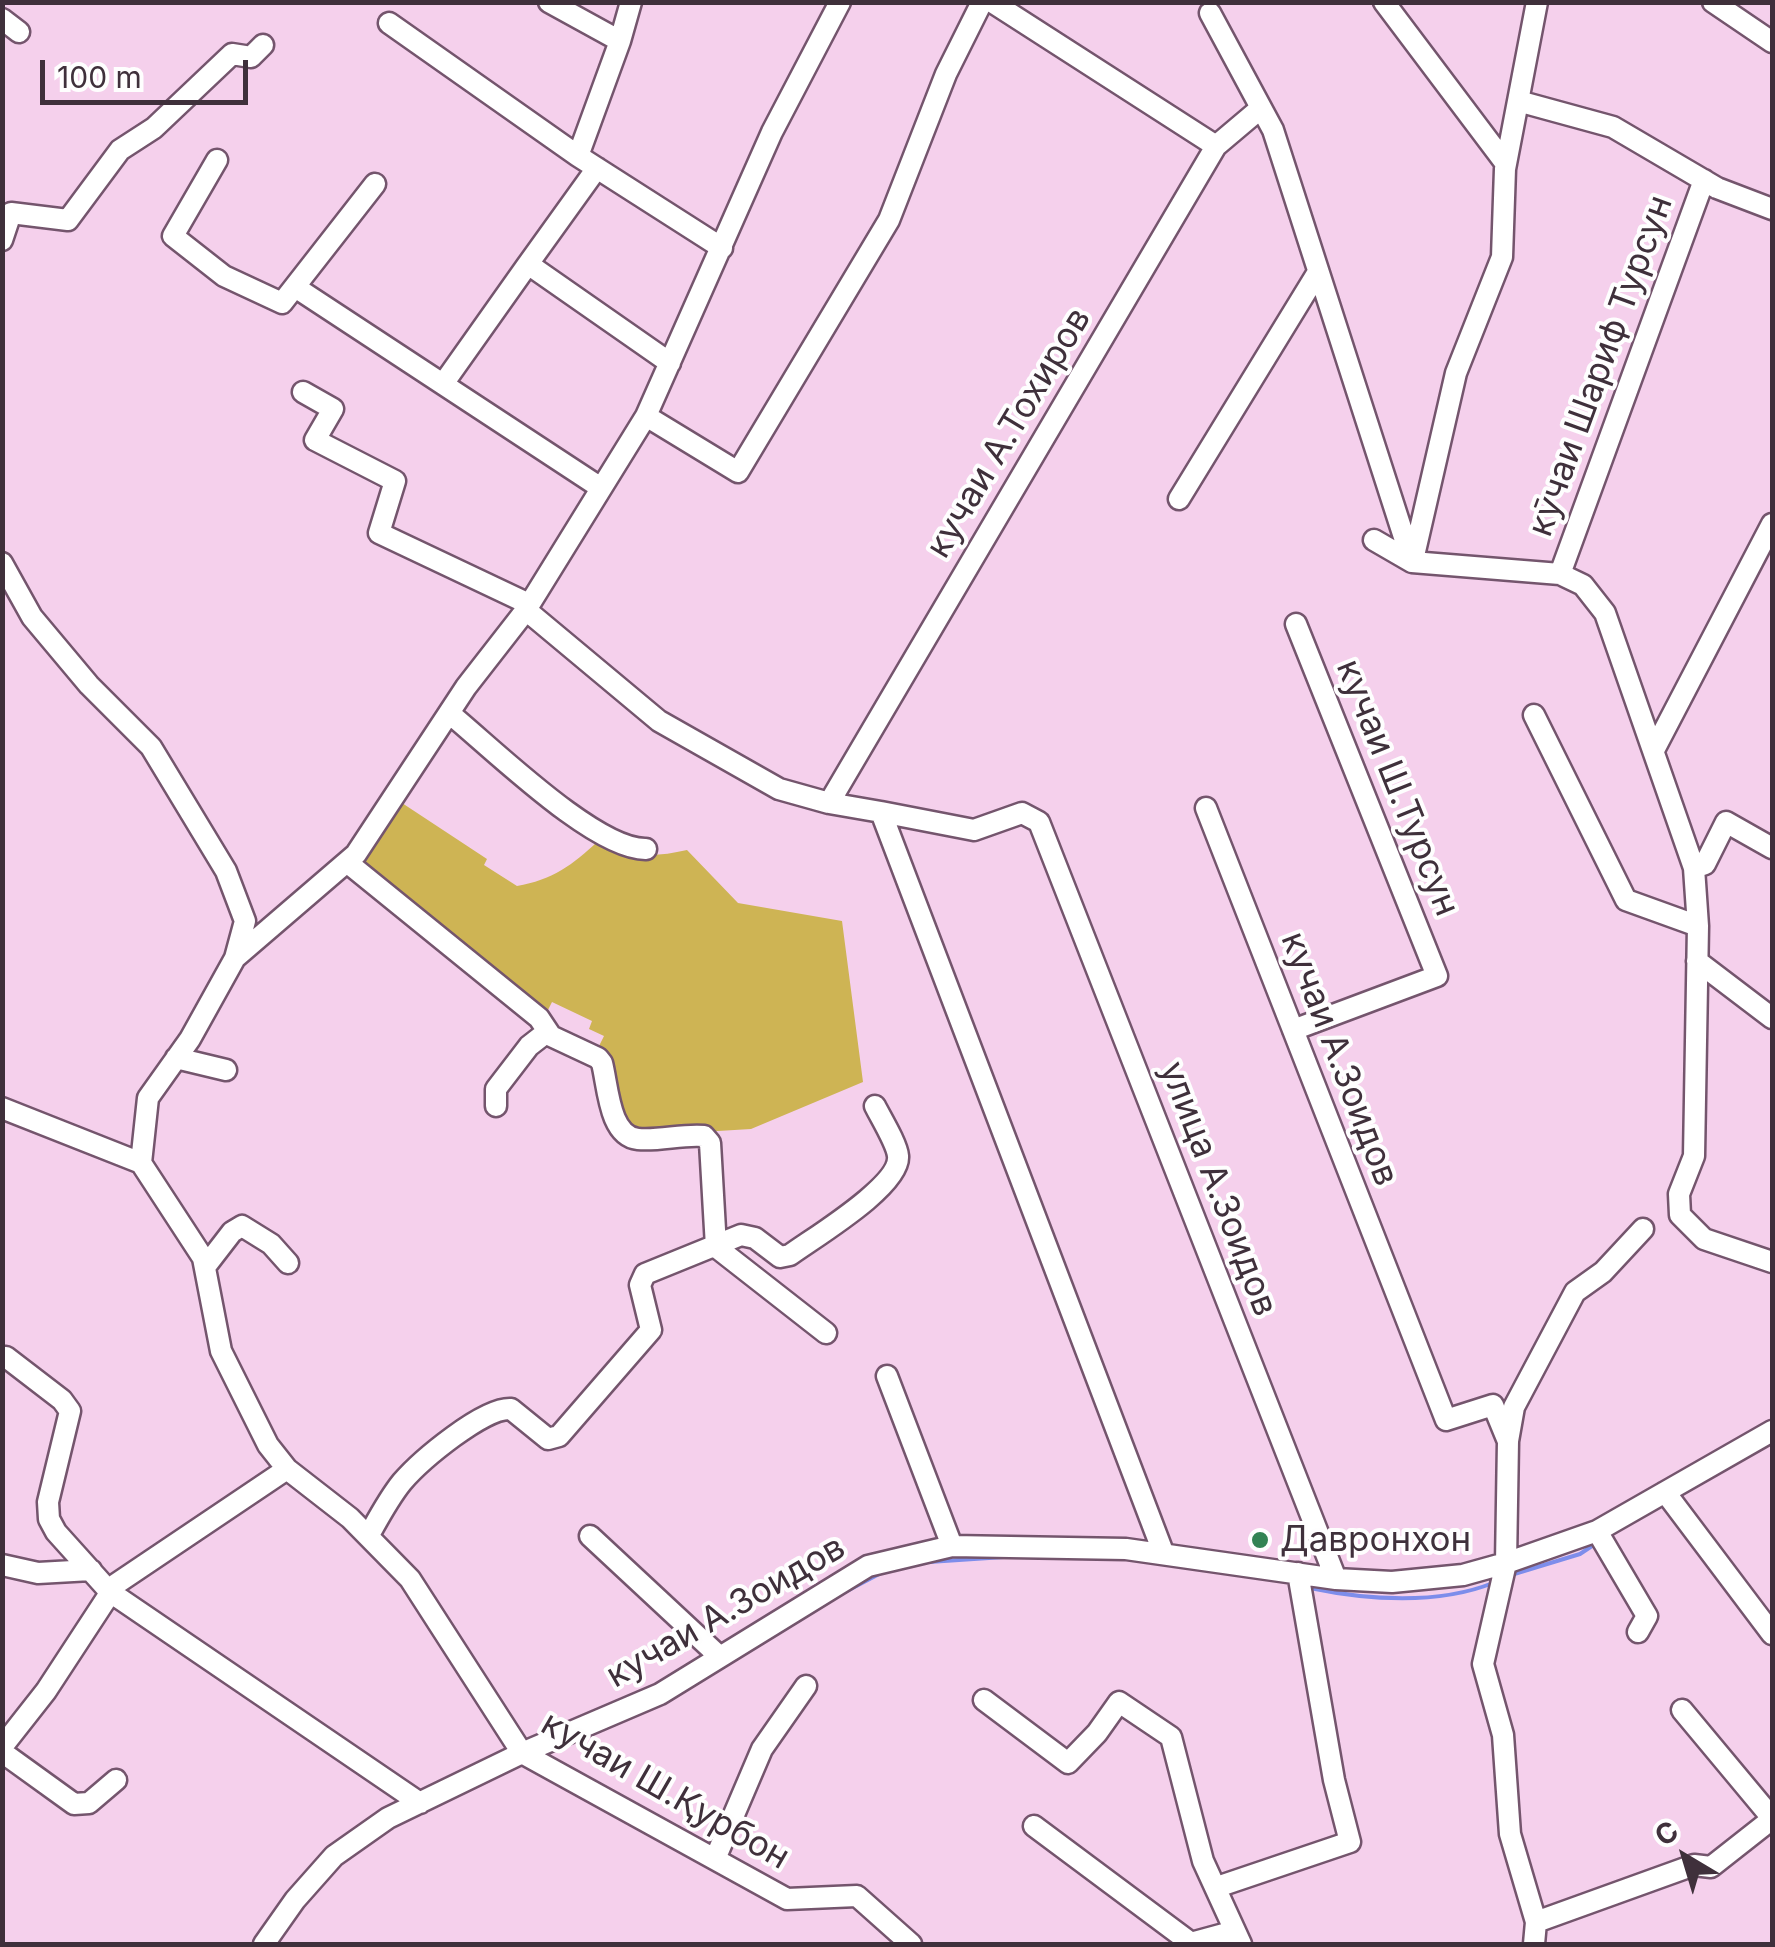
<!DOCTYPE html>
<meta charset="utf-8">
<style>
body{margin:0}
#map{position:relative;width:1775px;height:1947px;overflow:hidden;background:#f5d0ec;font-family:Inter,sans-serif}
canvas{display:block}
.frame{position:absolute;inset:0;border:5px solid #3f303b;pointer-events:none}
.north{position:absolute;left:1635px;top:1807px;width:100px;height:100px;-webkit-text-stroke:8px #fefefe;paint-order:stroke;rotate:322deg;font-size:28px;font-weight:700;line-height:40px;text-align:center;color:#3f303b}
.north::after{content:'';display:block;margin:auto;width:35px;height:45px;background:#3f303b;clip-path:polygon(50% 0,100% 100%,50% 72%,0 100%)}
.scale{position:absolute;left:40px;top:60px;width:208px;height:45px;box-sizing:border-box;border:5px solid #3f303b;border-top:0;padding-left:12px;font-size:30px;line-height:35px;white-space:nowrap;color:#3f303b;-webkit-text-stroke:8px #fefefe;paint-order:stroke}
</style>
<div id="map">
<canvas width="1775" height="1947"></canvas>
<div class="frame"></div>
<div class="north">С</div>
<div class="scale">100 m</div>
</div>
<script>
const g = document.querySelector('canvas').getContext('2d');
g.lineJoin = 'round';
function fill(path, color) { g.fillStyle = color; g.fill(path, 'evenodd'); }
function strokePath(path, color, width, dash) { g.strokeStyle = color; g.lineWidth = width; g.lineCap = dash ? 'butt' : 'round'; g.setLineDash(dash || []); g.stroke(path); }
function drawText(font, color, halo, rows, align = 'center') {
  g.font = font + ' Inter,sans-serif'; g.lineWidth = 8; g.setLineDash([]); g.textBaseline = 'middle'; g.strokeStyle = halo; g.fillStyle = color; for (const [text, x, y, turn = 0] of rows) {
    g.save(); g.translate(x, y); g.rotate((+turn || 0) * Math.PI / 180); g.textAlign = isNaN(turn) ? turn : align; if (halo) g.strokeText(text, 0, 0); g.fillText(text, 0, 0); g.restore();
  }
}
fill(new Path2D(`
 M 402,803 L 487,859 L 484,865 L 517,886 C 552,880 573,865 598,841 C 629,857 652,858 687,850 L 738,903 L 842,921 L 863,1082 L 751,1129 L 635,1136 L 620,1127 L 597,1050 L 604,1036 L 589,1029 L 592,1021 L 552,1002 L 548,1010 L 507,984 L 363,874 L 363,858 Z`), '#ceb454');
strokePath(new Path2D(`
 M 929,1562 L 1004,1557
 M 1511,1575 L 1580,1554 L 1595,1544
 M 1310,1588 C 1367,1600 1438,1605 1493,1583
 M 845,1592 L 881,1573`), '#7d8deb', 4);
const minor = new Path2D(`
 M 549,2 L 620,41 L 578,156 L 722,248
 M 992,2 L 1216,146
 M 1384,2 L 1506,164
 M 1713,2 L 1772,42
 M 1210,13 L 1273,130 L 1412,562
 M 2,19 L 19,32
 M 389,23 L 578,156
 M 620,41 L 631,2
 M 1518,101 L 1613,127 L 1717,188 L 1772,209
 M 217,160 L 173,236 L 224,276 L 282,303 L 375,184
 M 597,168 L 528,264 L 670,363
 M 2,240 L 11,213 L 68,220 L 120,150 L 154,128 L 232,54 L 251,57 L 263,45
 M 295,287 L 601,488
 M 443,384 L 528,264
 M 303,392 L 333,409 L 315,440 L 395,481 L 379,533 L 529,604
 M 646,416 L 738,472 L 889,220 L 946,74 L 982,2
 M 1179,499 L 1318,272
 M 1374,540 L 1412,562 L 1560,574 L 1583,585 L 1605,613 L 1694,868 L 1698,926 L 1694,1156 L 1679,1194 L 1680,1215 L 1704,1239 L 1772,1262
 M 1413,560 L 1456,373 L 1502,257 L 1505,169 L 1537,2
 M 2,563 L 32,617 L 89,685 L 151,747 L 226,871 L 245,921 L 235,958 L 190,1039 L 148,1098 L 141,1163 L 203,1258 L 221,1351 L 268,1445 L 287,1469 L 350,1518 L 410,1579 L 522,1753 L 787,1899 L 857,1896 L 911,1944
 M 1560,574 L 1704,180
 M 526,610 L 659,721 L 779,789 L 829,803 L 881,812 L 1163,1552
 M 449,713 C 491,747 595,850 646,849
 M 1534,715 L 1626,900 L 1698,926
 M 1654,750 L 1772,524
 M 829,803 L 1216,146 L 1261,108
 M 1206,808 L 1446,1420 L 1493,1405 L 1507,1439
 M 881,812 L 974,830 L 1022,813 L 1039,822 L 1336,1579
 M 348,863 L 539,1018 L 551,1036 L 598,1058 L 602,1063 C 608,1086 609,1136 638,1139 C 660,1141 682,1134 704,1136 L 710,1143 L 716,1247 L 826,1333
 M 1694,868 L 1705,864 L 1726,822 L 1772,848
 M 235,958 L 356,854 L 466,687 L 526,610 L 646,416 L 772,132 L 840,2
 M 1697,961 L 1772,1018
 M 1293,1030 L 1437,976 L 1296,624
 M 176,1058 L 226,1070
 M 496,1106 L 496,1089 L 529,1046 L 547,1032
 M 2,1108 L 141,1163
 M 205,1267 L 232,1232 L 242,1226 L 271,1244 L 288,1263
 M 6,1357 L 62,1400 L 70,1411 L 48,1502 L 49,1519 L 56,1532 L 110,1592 L 420,1803
 M 887,1376 L 952,1546
 M 1665,1492 L 1772,1634
 M 1597,1531 L 1647,1616 L 1638,1632
 M 369,1535 C 379,1517 389,1498 402,1482 C 421,1460 484,1407 511,1409 L 548,1439 L 559,1436 L 651,1330 L 640,1285 L 645,1274 L 741,1235 L 755,1238 L 780,1257 L 790,1255 C 813,1238 901,1186 898,1156 C 897,1144 881,1118 875,1106
 M 590,1536 L 720,1657
 M 2,1565 L 38,1573 L 91,1570
 M 984,1700 L 1068,1763 L 1097,1733 L 1119,1702 L 1171,1737 L 1203,1861 L 1241,1944
 M 1682,1710 L 1772,1818
 M 2,1747 L 46,1691 L 116,1584 L 287,1469
 M 2,1752 L 74,1804 L 89,1803 L 116,1780
 M 1034,1826 L 1191,1943 L 1235,1931
 M 715,1859 L 762,1749 L 806,1686
 M 1217,1887 L 1350,1842 L 1334,1780 L 1298,1573
 M 1536,1922 L 1694,1865 L 1711,1867 L 1772,1819
 M 264,1944 L 295,1900 L 334,1856 L 388,1818 L 522,1753 L 660,1694 L 868,1566 L 952,1546 L 1126,1549 L 1336,1579 L 1392,1582 L 1463,1575 L 1506,1563 L 1597,1531 L 1772,1431
 M 1534,1944 L 1536,1922 L 1510,1834 L 1503,1735 L 1483,1664 L 1506,1563 L 1508,1441 L 1514,1407 L 1575,1292 L 1603,1272 L 1643,1229`);
strokePath(minor, '#74556d', 25);
strokePath(minor, '#fff', 20);
for (const [x, y, r, color] of [
 [1260,1540,10,"#338354"]
]) { const dot = new Path2D(); dot.arc(x, y, r, 0, 2 * Math.PI); g.fillStyle = color; g.fill(dot); strokePath(dot, '#fefefe', 4); }
drawText('35px', '#3f303b', '#fefefe', [
 ["кӯчаи Шариф Турсун",1601,366,-70],
 ["кучаи А.Тохиров",1009,433,-59],
 ["кучаи Ш.Турсун",1397,788,68],
 ["кучаи А.Зоидов",1339,1059,69],
 ["улица А.Зоидов",1218,1189,69],
 ["кучаи А.Зоидов",726,1612,-30],
 ["кучаи Ш.Қурбон",665,1791,30]
]);
drawText('35px', '#3f303b', '#fefefe', [
 ["Давронхон",1280,1540]
], 'left');
</script>
